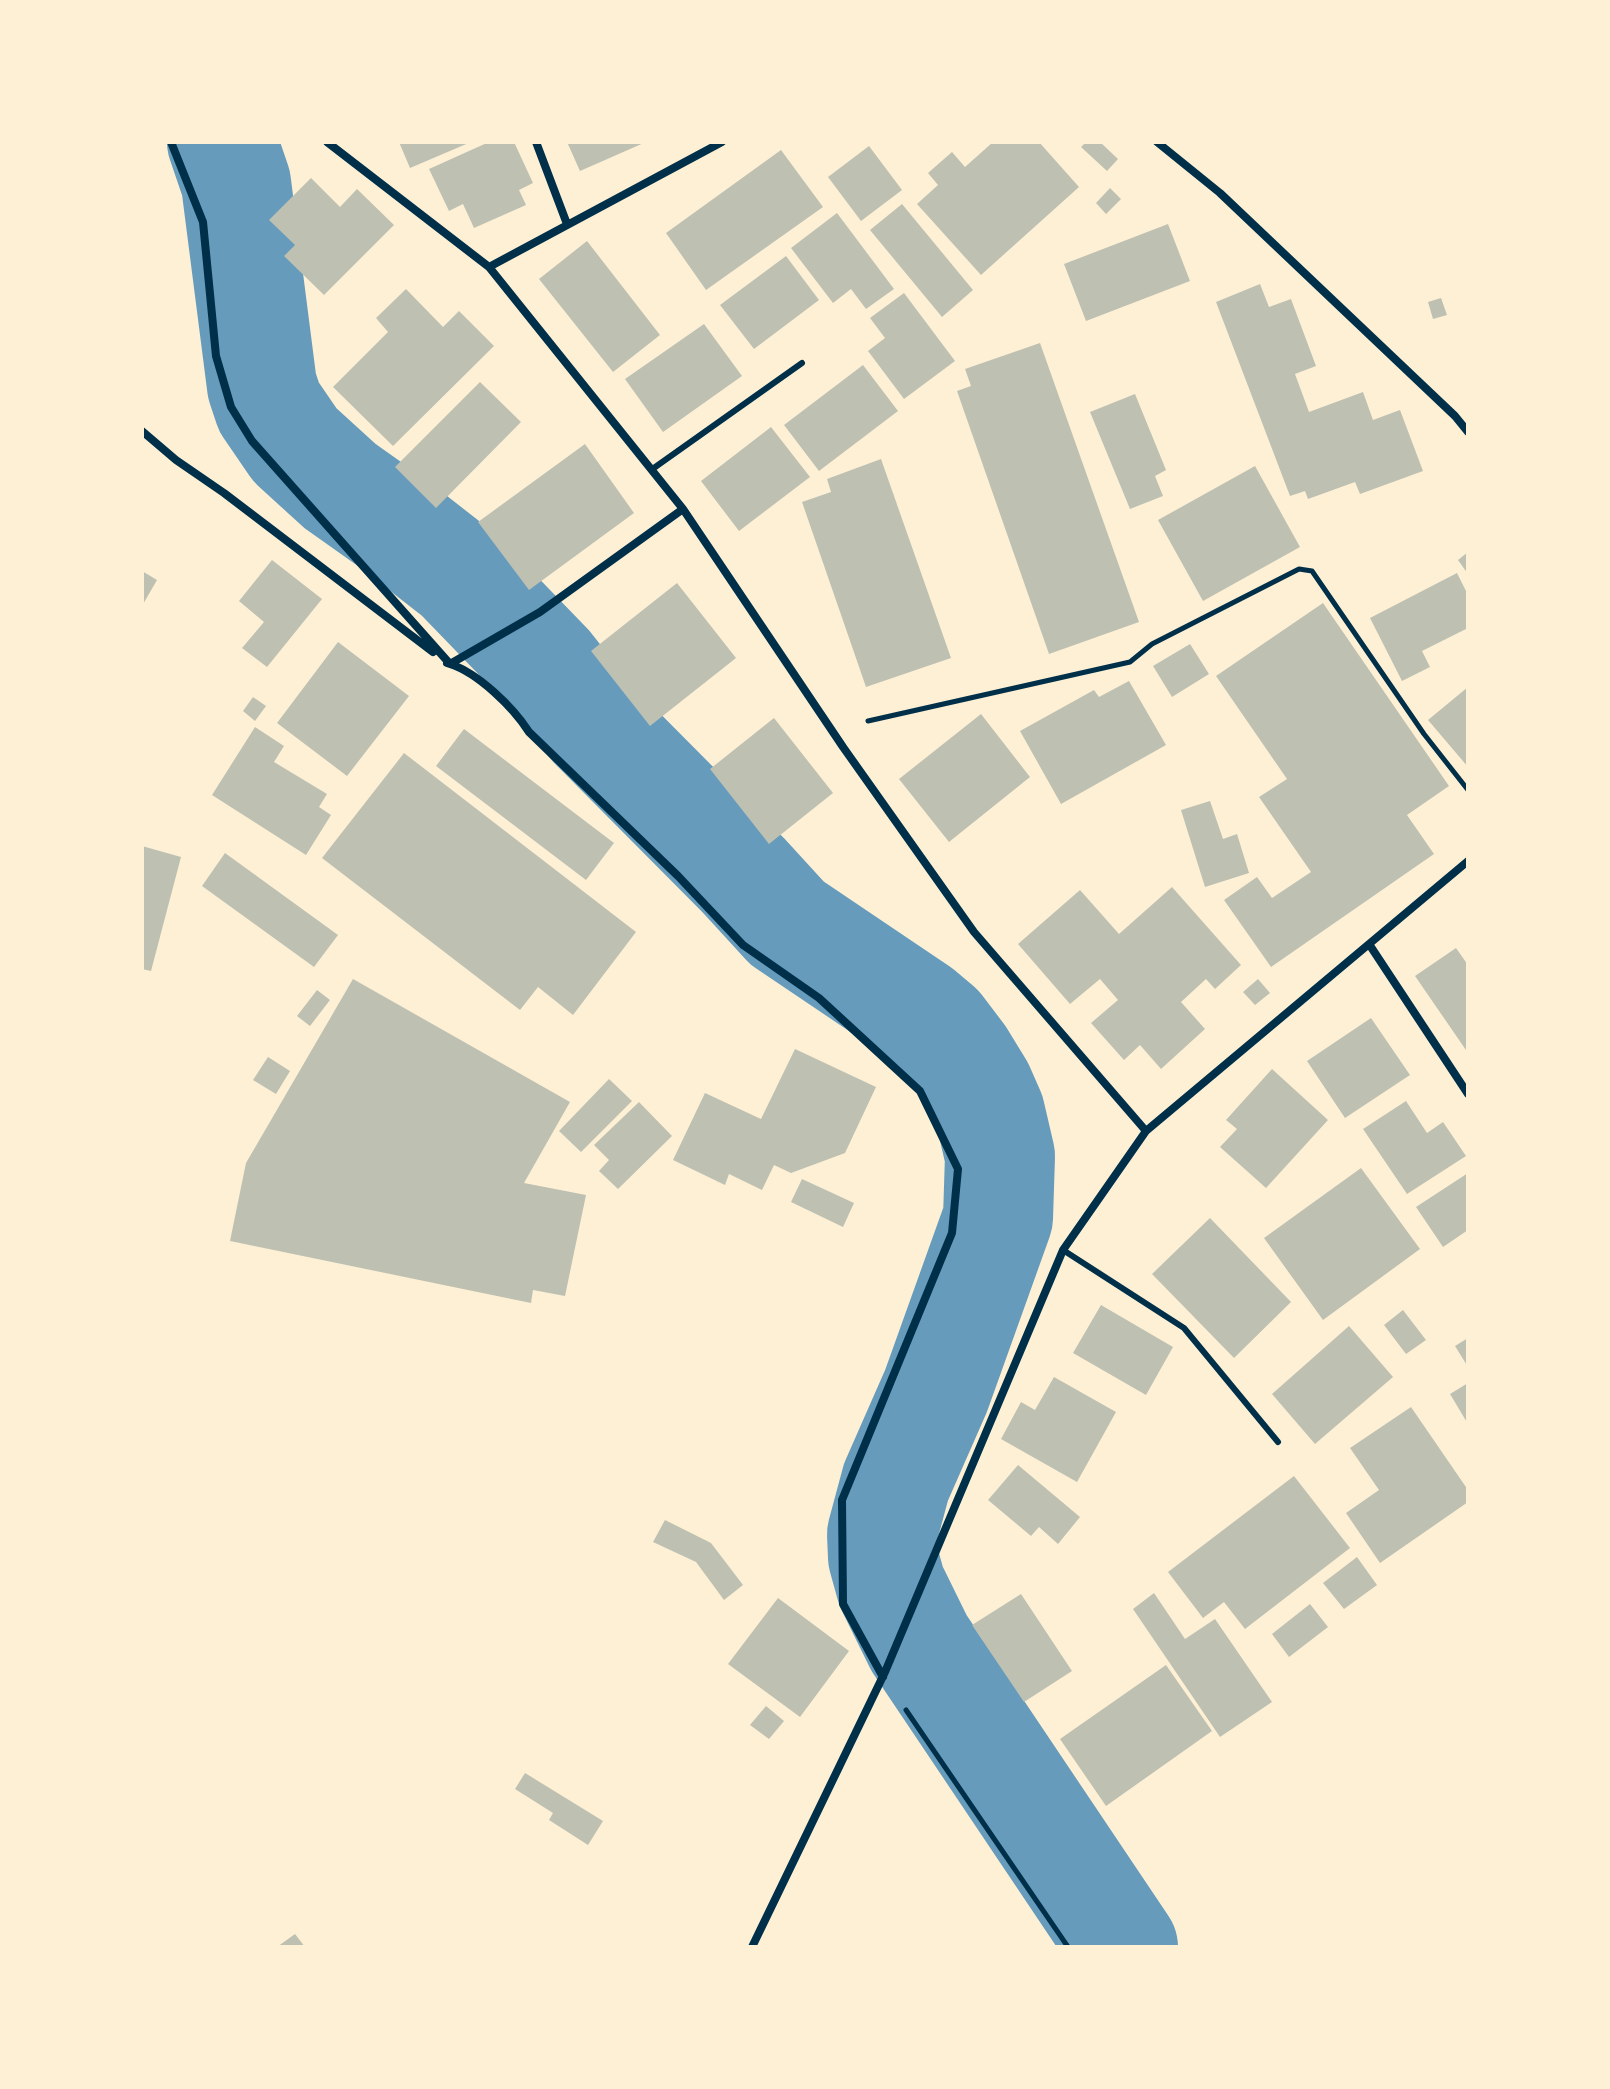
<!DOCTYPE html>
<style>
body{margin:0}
#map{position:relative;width:1610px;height:2089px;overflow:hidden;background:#fdf0d5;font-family:Rubik,sans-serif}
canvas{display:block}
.frame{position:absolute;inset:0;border:144px solid #fdf0d5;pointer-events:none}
</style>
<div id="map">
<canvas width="1610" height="2089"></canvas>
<div class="frame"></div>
</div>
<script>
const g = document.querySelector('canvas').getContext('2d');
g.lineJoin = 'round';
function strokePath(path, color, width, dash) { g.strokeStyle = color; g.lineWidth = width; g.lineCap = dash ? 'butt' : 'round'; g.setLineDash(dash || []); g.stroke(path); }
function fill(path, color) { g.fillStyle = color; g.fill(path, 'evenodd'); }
strokePath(new Path2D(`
 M 222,142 L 236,183 L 262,386 L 269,407 L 295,445 L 340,486 L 395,525 L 459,575 L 548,667 L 593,724 L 744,876 L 787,923 L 919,1012 L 938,1028 L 960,1057 L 979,1088 L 990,1113 L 1000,1156 L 998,1218 L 936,1391 L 896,1482 L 882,1534 L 883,1557 L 891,1586 L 919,1643 L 1123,1947`), '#669bbc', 110);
fill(new Path2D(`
 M 399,142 L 471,142 L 410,168 Z
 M 489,142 L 514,142 L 533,183 L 519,190 L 526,205 L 474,228 L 463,204 L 449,211 L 429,169 Z
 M 567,142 L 646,142 L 580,171 Z
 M 993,142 L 1039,142 L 1079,187 L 981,275 L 917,204 L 938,185 L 928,173 L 952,152 L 965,167 Z
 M 1086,142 L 1100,142 L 1118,159 L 1107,171 L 1081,147 Z
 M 869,146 L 902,190 L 861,221 L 828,177 Z
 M 781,150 L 823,207 L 706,290 L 666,233 Z
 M 311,178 L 340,207 L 357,189 L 394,225 L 324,295 L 284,256 L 295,245 L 269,220 Z
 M 1110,188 L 1121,199 L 1106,214 L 1096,203 Z
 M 902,204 L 973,290 L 942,317 L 870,230 Z
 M 837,213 L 894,289 L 866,309 L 851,289 L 833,303 L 791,248 Z
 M 1168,224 L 1190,281 L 1086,321 L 1064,264 Z
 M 587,241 L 660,335 L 613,372 L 539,279 Z
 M 786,256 L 819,300 L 754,349 L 720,305 Z
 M 1260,284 L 1269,307 L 1291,299 L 1316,366 L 1295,374 L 1309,412 L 1363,392 L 1373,420 L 1400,410 L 1423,471 L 1360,494 L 1355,482 L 1308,499 L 1305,491 L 1290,496 L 1216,302 Z
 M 406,289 L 443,327 L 459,311 L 494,346 L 393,446 L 333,387 L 388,332 L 376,318 Z
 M 904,293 L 955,361 L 904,399 L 868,351 L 885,338 L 870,318 Z
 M 1441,298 L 1447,315 L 1433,319 L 1428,302 Z
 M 704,324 L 742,376 L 663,432 L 625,379 Z
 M 1040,343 L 1139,622 L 1049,654 L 957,391 L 971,386 L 965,369 Z
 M 863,365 L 898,411 L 819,471 L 784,425 Z
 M 480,382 L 521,422 L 436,508 L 395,467 Z
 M 1135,394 L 1166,470 L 1155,476 L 1163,496 L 1130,509 L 1090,412 Z
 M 771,427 L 810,477 L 739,531 L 701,481 Z
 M 585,444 L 634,513 L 529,590 L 478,522 Z
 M 881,459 L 951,658 L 866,687 L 802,502 L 831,492 L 827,479 Z
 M 1255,466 L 1300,547 L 1203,601 L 1158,520 Z
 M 1468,552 L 1468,574 L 1458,560 Z
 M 272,560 L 322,599 L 267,667 L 242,648 L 264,622 L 239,601 Z
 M 142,571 L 157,580 L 142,606 Z
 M 1457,573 L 1468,595 L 1468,628 L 1422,651 L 1430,667 L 1402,681 L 1370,618 Z
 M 677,583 L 736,658 L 650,726 L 591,651 Z
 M 1323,603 L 1449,786 L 1407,815 L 1434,854 L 1271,967 L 1224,900 L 1257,877 L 1272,898 L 1311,872 L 1259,797 L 1287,779 L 1216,676 Z
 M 338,642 L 409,696 L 347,776 L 277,723 Z
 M 1190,644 L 1209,674 L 1172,697 L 1153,666 Z
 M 1129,681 L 1166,745 L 1061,804 L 1020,731 L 1094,690 L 1099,697 Z
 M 1468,687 L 1468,767 L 1428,720 Z
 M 253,697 L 266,706 L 255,721 L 243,711 Z
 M 981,714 L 1030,777 L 949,842 L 899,779 Z
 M 774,718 L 833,793 L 769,844 L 710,769 Z
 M 255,727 L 284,746 L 274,762 L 327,794 L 319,807 L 331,815 L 306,855 L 212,795 Z
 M 464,729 L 614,843 L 586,880 L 436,766 Z
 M 404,753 L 636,932 L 573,1015 L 538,987 L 520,1010 L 322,858 Z
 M 1210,801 L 1223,839 L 1237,834 L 1249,873 L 1205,887 L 1181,810 Z
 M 142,846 L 181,857 L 151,971 L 142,969 Z
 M 225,853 L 338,935 L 314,967 L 202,886 Z
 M 1172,887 L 1241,965 L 1215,989 L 1206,979 L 1181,1002 L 1205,1029 L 1161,1069 L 1140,1045 L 1124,1060 L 1091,1023 L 1118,1000 L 1100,979 L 1070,1004 L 1018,944 L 1080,890 L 1119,934 Z
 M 1456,948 L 1468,965 L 1468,1053 L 1415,976 Z
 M 353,979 L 570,1102 L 524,1183 L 586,1195 L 565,1296 L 533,1290 L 531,1303 L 230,1241 L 246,1163 Z
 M 1258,979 L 1270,993 L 1255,1005 L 1243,992 Z
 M 317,990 L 330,1000 L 310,1026 L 297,1016 Z
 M 1371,1018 L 1410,1075 L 1345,1118 L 1307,1061 Z
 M 795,1049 L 876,1087 L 845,1153 L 791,1173 L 774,1165 L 762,1190 L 729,1174 L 725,1185 L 673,1160 L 705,1093 L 761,1119 Z
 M 268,1057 L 290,1071 L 276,1094 L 253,1080 Z
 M 1272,1069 L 1328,1120 L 1266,1188 L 1220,1147 L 1237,1129 L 1226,1120 Z
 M 609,1079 L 632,1101 L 581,1152 L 559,1131 Z
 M 1406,1101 L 1427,1133 L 1443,1122 L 1466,1156 L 1407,1194 L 1363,1129 Z
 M 639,1102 L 672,1136 L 618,1189 L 599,1171 L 609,1160 L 594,1145 Z
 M 1361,1168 L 1420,1249 L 1323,1320 L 1264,1238 Z
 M 1468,1173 L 1468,1230 L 1443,1247 L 1416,1207 Z
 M 802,1179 L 854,1203 L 843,1227 L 791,1202 Z
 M 1210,1218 L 1291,1302 L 1234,1358 L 1152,1274 Z
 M 1101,1305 L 1173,1347 L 1146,1395 L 1073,1353 Z
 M 1403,1310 L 1426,1340 L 1406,1354 L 1384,1325 Z
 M 1349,1326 L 1393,1377 L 1315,1444 L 1272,1394 Z
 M 1468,1338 L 1468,1367 L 1455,1346 Z
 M 1054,1377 L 1116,1412 L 1077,1482 L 1001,1439 L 1021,1402 L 1035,1410 Z
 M 1468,1383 L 1468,1424 L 1450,1394 Z
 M 1411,1407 L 1468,1490 L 1468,1502 L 1380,1563 L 1346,1513 L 1379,1490 L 1350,1448 Z
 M 1018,1465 L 1080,1517 L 1058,1544 L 1039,1527 L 1031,1536 L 988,1500 Z
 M 1294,1476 L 1350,1548 L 1245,1629 L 1224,1602 L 1203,1618 L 1168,1572 Z
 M 665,1520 L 711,1543 L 743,1585 L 724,1600 L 696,1562 L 653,1542 Z
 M 1357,1557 L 1377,1585 L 1344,1609 L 1323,1583 Z
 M 1154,1593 L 1185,1639 L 1215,1619 L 1272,1702 L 1220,1737 L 1133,1609 Z
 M 1021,1594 L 1072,1671 L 1024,1702 L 972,1625 Z
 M 778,1598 L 849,1651 L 800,1717 L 728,1664 Z
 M 1310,1604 L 1328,1627 L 1289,1657 L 1272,1634 Z
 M 1166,1665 L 1212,1731 L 1106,1806 L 1060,1739 Z
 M 766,1706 L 784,1721 L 769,1739 L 750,1725 Z
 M 525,1773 L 603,1821 L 588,1845 L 549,1820 L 553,1813 L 515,1789 Z
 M 295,1934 L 305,1947 L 277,1947 Z`), '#bec0b2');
strokePath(new Path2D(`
 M 868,721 L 1130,662 L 1152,644 L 1299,569 L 1312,571 L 1424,734 L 1468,790
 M 906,1710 L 1068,1947`), '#003049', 5);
strokePath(new Path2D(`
 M 651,470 L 802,363
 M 1063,1250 L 1184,1328 L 1278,1442`), '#003049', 6);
strokePath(new Path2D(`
 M 171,142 L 203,222 L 216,356 L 231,407 L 252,441 L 450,664 C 478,673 513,707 529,732 L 678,876 L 743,945 L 819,998 L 920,1091 L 958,1169 L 952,1233 L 842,1500 L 843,1604 L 883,1677
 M 327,142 L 489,267 L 722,142
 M 536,142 L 567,224
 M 1157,142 L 1220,193 L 1455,416 L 1468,432
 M 489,267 L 683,509 L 843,747 L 974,932 L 1146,1131
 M 142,431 L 176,460 L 224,493 L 433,652
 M 447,663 L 450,664 L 540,612 L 683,509
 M 1369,944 L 1468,1094
 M 752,1947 L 885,1672 L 1063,1250 L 1146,1131 L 1468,861`), '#003049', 8);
</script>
